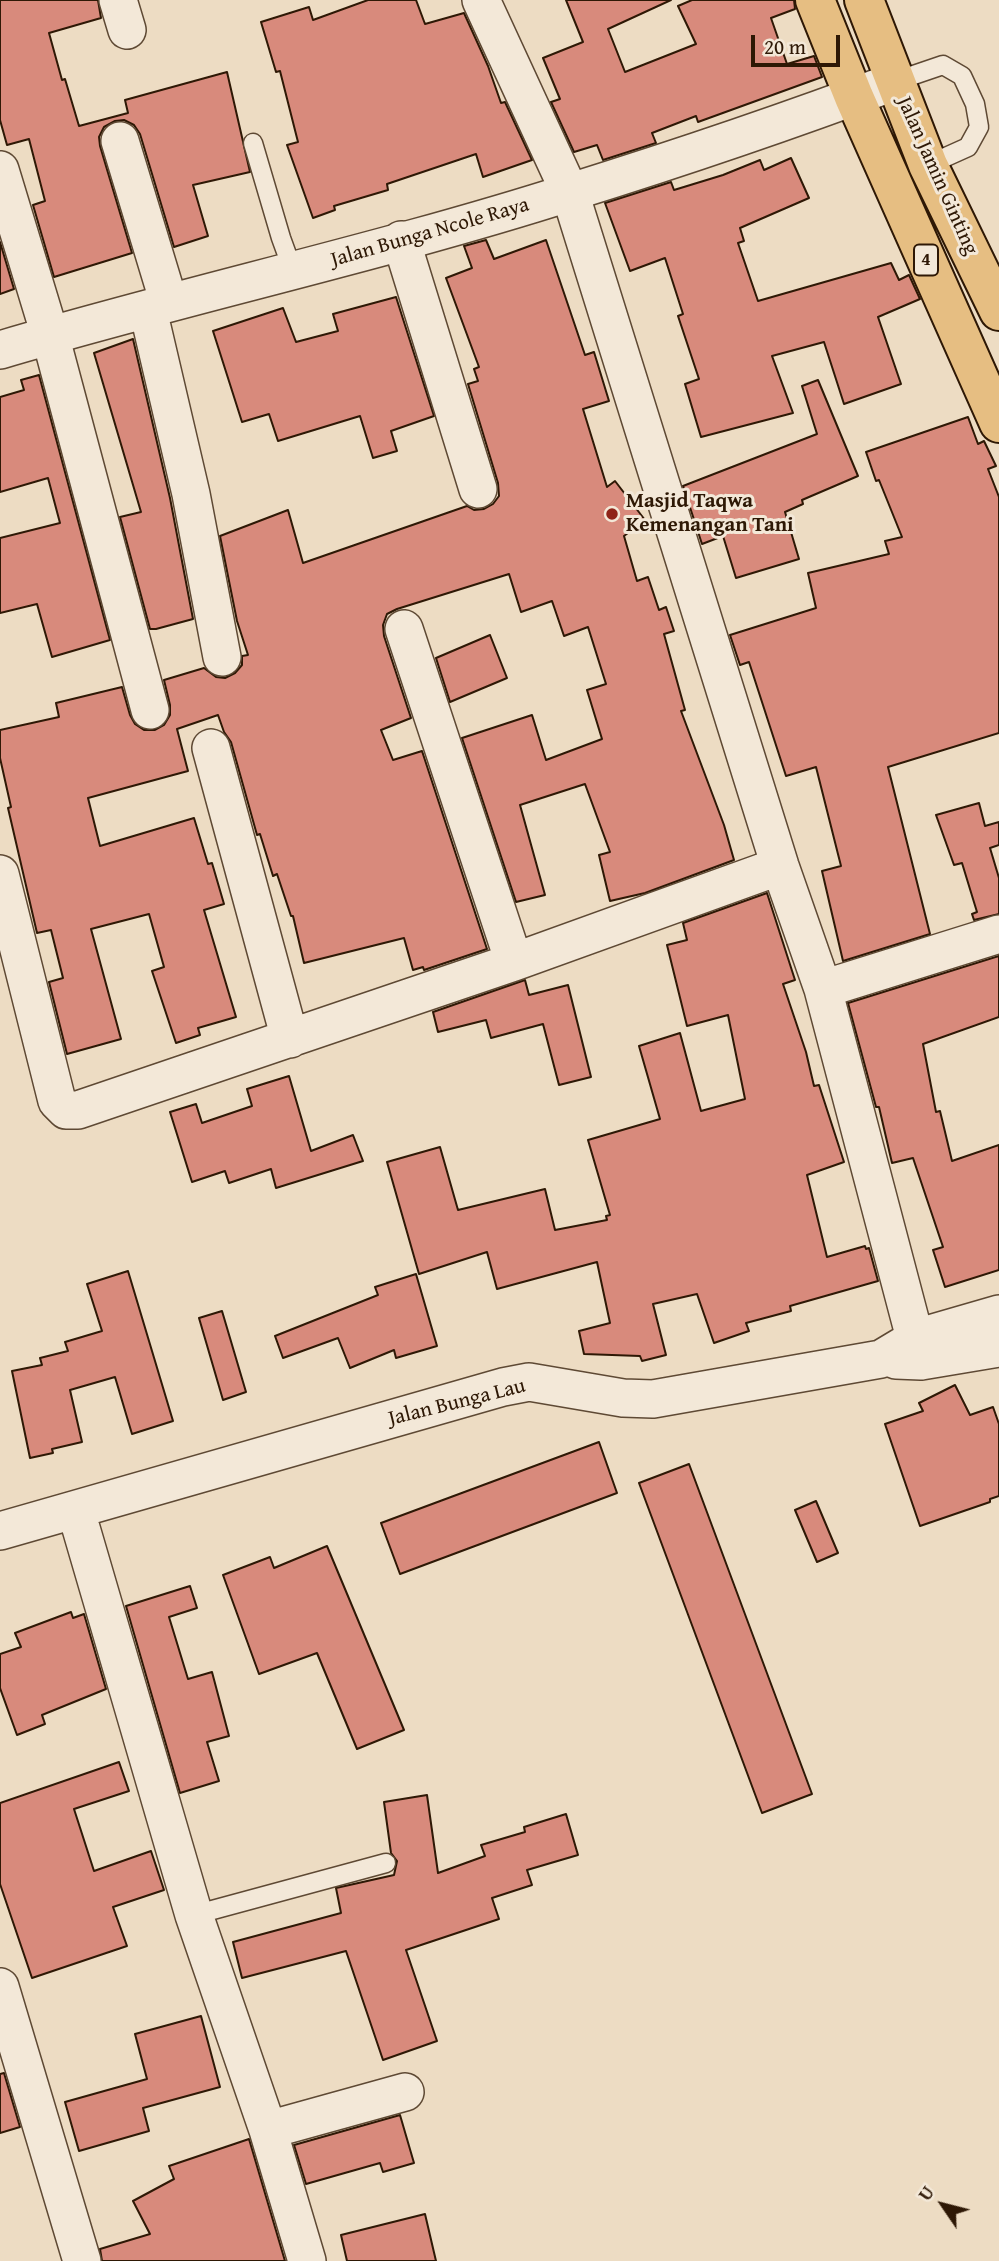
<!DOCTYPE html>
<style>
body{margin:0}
#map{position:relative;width:999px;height:2261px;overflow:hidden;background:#eddcc3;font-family:"Gentium Book Plus",serif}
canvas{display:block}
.north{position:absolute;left:908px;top:2170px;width:70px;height:70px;-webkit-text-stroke:5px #f3e8d8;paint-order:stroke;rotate:305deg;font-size:19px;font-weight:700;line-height:28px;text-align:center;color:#2e1805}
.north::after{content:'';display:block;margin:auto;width:24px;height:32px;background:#2e1805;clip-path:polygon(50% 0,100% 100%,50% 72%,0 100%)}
.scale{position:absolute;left:751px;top:35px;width:89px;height:32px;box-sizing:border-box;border:4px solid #2e1805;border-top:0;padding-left:9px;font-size:21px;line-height:24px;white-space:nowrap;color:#2e1805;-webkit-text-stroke:5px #f3e8d8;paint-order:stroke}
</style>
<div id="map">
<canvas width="999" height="2261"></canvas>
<div class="north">U</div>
<div class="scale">20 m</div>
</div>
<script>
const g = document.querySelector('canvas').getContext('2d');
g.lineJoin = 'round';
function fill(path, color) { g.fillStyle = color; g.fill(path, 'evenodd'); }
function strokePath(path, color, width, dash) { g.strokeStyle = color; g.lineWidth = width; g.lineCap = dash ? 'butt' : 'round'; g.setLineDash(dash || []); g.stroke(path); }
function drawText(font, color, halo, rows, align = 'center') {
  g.font = font + ' "Gentium Book Plus",serif'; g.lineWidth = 6; g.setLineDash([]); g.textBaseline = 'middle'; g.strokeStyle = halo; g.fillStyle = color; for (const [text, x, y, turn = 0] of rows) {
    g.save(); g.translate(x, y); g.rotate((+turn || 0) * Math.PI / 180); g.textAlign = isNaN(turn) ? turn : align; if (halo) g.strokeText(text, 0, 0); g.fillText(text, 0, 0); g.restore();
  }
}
const building = new Path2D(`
 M 0,0 L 98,0 L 101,18 L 49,33 L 62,80 L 65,79 L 79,126 L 128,113 L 125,100 L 227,72 L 250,172 L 193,185 L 208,236 L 174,247 L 140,134 L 134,125 L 124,120 L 115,121 L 104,127 L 99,137 L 100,146 L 132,253 L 54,277 L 33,205 L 45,201 L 29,139 L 7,145 L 0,120 Z
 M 368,0 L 416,0 L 425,24 L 464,13 L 488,66 L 501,103 L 505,102 L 532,160 L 483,177 L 476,154 L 387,184 L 388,190 L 334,206 L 335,210 L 313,218 L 287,145 L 298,142 L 280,71 L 276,72 L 261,22 L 309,7 L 313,20 Z
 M 566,0 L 671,0 L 608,29 L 625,72 L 696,44 L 678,6 L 692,0 L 794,0 L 795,9 L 771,18 L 787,64 L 814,56 L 822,77 L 698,122 L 696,116 L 652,133 L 656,143 L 603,160 L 597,145 L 574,152 L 551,102 L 560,99 L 543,58 L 583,42 Z
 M 791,158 L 809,198 L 740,228 L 744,241 L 738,243 L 758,301 L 891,263 L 899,280 L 909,275 L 920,299 L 878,317 L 901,384 L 844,404 L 824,342 L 772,356 L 793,413 L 701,437 L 685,384 L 699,379 L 678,316 L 683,314 L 665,258 L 630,271 L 605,203 L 671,182 L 674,190 L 723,175 L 760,160 L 764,170 Z
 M 486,240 L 494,259 L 546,240 L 585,355 L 594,352 L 609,401 L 583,409 L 607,487 L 615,481 L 645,520 L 624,536 L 637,581 L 648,577 L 659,610 L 666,607 L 674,631 L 664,634 L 685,710 L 681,711 L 724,825 L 734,860 L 645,893 L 610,901 L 599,855 L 610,852 L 585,784 L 520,805 L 545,895 L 516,902 L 462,738 L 532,715 L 546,760 L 602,739 L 587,690 L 606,684 L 588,627 L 564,636 L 552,601 L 521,612 L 509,574 L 397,609 L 387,614 L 383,625 L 384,636 L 411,718 L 381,730 L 393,760 L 422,751 L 487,949 L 424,970 L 423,967 L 413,970 L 404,938 L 304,963 L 293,916 L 291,916 L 277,874 L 273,876 L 260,834 L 257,835 L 231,742 L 224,732 L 218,715 L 177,729 L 188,771 L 88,798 L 100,846 L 194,818 L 208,864 L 212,863 L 224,904 L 204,910 L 236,1017 L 198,1028 L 200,1035 L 176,1043 L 152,971 L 164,967 L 149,914 L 91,929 L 121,1039 L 67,1054 L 49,982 L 63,978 L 51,930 L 37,933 L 8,808 L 11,807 L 0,758 L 0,730 L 59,717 L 56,703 L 122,687 L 130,715 L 135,724 L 144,730 L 155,730 L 164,725 L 170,715 L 170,705 L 164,680 L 204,668 L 216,677 L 225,678 L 235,673 L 242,665 L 242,656 L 248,655 L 237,621 L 220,536 L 288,510 L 303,563 L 467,506 L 474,510 L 484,509 L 493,504 L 499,496 L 498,483 L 468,384 L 478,381 L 474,369 L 479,367 L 446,278 L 472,268 L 464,246 Z
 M 0,242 L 14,289 L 0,294 Z
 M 396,297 L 434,416 L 391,431 L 397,451 L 373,458 L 360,416 L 278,441 L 269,414 L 242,422 L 213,331 L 283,308 L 296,342 L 338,331 L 333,314 Z
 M 133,339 L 170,498 L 193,619 L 156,629 L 150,629 L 120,517 L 141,512 L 94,353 Z
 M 39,375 L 110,640 L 52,657 L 37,604 L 0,613 L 0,538 L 60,523 L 48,478 L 0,492 L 0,397 L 24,390 L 21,380 Z
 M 818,380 L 858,476 L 802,500 L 803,504 L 785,512 L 799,559 L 736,578 L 723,536 L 702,544 L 683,486 L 817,434 L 802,386 Z
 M 968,417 L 978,444 L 984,441 L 996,466 L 988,469 L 999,497 L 999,733 L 888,767 L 930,934 L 843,961 L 822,871 L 841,866 L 816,767 L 786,776 L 749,662 L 740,665 L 730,635 L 816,608 L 808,573 L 889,554 L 885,541 L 902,537 L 879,480 L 876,481 L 866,452 Z
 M 490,635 L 507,678 L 450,702 L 436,658 Z
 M 979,803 L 985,826 L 999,822 L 999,845 L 990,848 L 999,878 L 999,914 L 974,920 L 972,914 L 977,912 L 962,863 L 954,865 L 936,815 Z
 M 767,893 L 795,980 L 783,984 L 806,1052 L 814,1086 L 819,1085 L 844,1162 L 807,1175 L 827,1257 L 865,1246 L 866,1249 L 869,1248 L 878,1281 L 790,1306 L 791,1311 L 746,1323 L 749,1331 L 714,1343 L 697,1294 L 653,1304 L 666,1355 L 642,1361 L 640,1356 L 584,1354 L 579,1331 L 610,1323 L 597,1262 L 497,1289 L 487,1252 L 419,1274 L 387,1162 L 440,1147 L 458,1210 L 545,1189 L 555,1230 L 607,1220 L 606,1216 L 610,1215 L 588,1140 L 660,1119 L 639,1046 L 680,1033 L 701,1111 L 745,1099 L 728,1015 L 687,1026 L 667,945 L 687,940 L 683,923 Z
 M 999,956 L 999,1017 L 923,1044 L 936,1112 L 940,1111 L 952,1161 L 999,1145 L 999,1270 L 945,1287 L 933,1250 L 943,1247 L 913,1158 L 892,1163 L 879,1107 L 876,1107 L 848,1003 Z
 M 525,980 L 529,995 L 568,985 L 591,1077 L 559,1085 L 543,1024 L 491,1038 L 486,1020 L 438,1032 L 433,1012 Z
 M 289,1076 L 311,1151 L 353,1135 L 363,1161 L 276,1188 L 271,1169 L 229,1183 L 225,1171 L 192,1182 L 170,1112 L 196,1104 L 202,1123 L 252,1106 L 247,1089 Z
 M 128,1271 L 173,1421 L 132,1434 L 115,1377 L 70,1390 L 82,1442 L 52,1449 L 53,1453 L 30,1458 L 12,1371 L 42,1365 L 40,1358 L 68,1351 L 65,1342 L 102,1331 L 87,1284 Z
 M 416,1274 L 437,1346 L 396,1358 L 394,1350 L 350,1368 L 338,1338 L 283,1358 L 275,1336 L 378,1295 L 375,1287 Z
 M 222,1311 L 246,1392 L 223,1400 L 199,1318 Z
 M 955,1385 L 970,1415 L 993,1407 L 999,1424 L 999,1496 L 990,1499 L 990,1502 L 920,1526 L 885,1424 L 923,1411 L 919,1403 Z
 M 599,1442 L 617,1493 L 400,1574 L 381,1523 Z
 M 689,1464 L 812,1794 L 762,1813 L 639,1483 Z
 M 816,1501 L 838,1553 L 817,1562 L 795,1510 Z
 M 327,1546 L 404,1730 L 357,1749 L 317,1653 L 259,1674 L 223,1575 L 270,1557 L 274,1568 Z
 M 190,1586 L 197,1608 L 169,1617 L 188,1679 L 212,1672 L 229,1736 L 207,1742 L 219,1781 L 180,1793 L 126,1606 Z
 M 71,1612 L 73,1618 L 84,1614 L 106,1689 L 42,1715 L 45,1724 L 17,1735 L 0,1688 L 0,1654 L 21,1647 L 15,1633 Z
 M 119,1762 L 129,1791 L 74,1809 L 94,1871 L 151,1851 L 164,1890 L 113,1907 L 127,1946 L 32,1978 L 0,1884 L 0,1803 Z
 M 427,1795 L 438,1873 L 485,1856 L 481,1845 L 525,1832 L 524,1827 L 566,1814 L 578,1855 L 527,1870 L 532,1885 L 492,1898 L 499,1919 L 406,1950 L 437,2041 L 383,2060 L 346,1951 L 242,1978 L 233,1942 L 341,1913 L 336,1888 L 394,1875 L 397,1861 L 391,1853 L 384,1802 Z
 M 201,2016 L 220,2087 L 143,2108 L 149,2131 L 79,2151 L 65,2102 L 147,2079 L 135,2034 Z
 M 4,2073 L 20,2127 L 0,2133 L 0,2074 Z
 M 400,2115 L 414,2163 L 383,2172 L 380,2163 L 306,2184 L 294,2145 Z
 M 249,2139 L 285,2261 L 102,2261 L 100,2249 L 150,2234 L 133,2201 L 174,2179 L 169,2166 Z
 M 425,2214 L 436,2261 L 347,2261 L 341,2235 Z`);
fill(building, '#d88a7c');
strokePath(building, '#2e1805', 2);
const service = new Path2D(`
 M 896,81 L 943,65 L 962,76 L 975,104 L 979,127 L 968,147 L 928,165
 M 253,143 L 281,238 L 293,271
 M 194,1915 L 386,1863`);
const minor = new Path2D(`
 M 118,0 L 127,30
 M 481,0 L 570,193 L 780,866 L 823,989 L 921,1361
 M 120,141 L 169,303
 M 0,170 L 50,335 L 150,710
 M 401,240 L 478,489
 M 148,310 L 191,494 L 222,657
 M 0,350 C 189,294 383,252 571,192 C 680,158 789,121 896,81
 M 404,629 L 514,962
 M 211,748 L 290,1039
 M 0,874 L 57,1101 L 66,1110 L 78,1110 L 514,962 L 780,866
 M 823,989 L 999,934
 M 896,1360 L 921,1361 L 999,1348
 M 76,1511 L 194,1915 L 268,2130 L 307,2261
 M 0,1531 L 503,1387 L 529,1382 L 623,1398 L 653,1399 L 881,1359 L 916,1338 L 999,1314
 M 0,1987 L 82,2261
 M 268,2130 L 405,2092`);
const trunk = new Path2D(`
 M 815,0 L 854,97 L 999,423
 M 864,0 L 928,165 L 999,311`);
strokePath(service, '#5e4934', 21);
strokePath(minor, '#5e4934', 40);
strokePath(trunk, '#2e1805', 42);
strokePath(service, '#f3e8d8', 18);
strokePath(minor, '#f3e8d8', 37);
strokePath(trunk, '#e6be82', 38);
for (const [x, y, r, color] of [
 [612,514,7,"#8f2418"]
]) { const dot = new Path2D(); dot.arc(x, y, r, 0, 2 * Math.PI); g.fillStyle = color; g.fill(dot); strokePath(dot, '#f3e8d8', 2.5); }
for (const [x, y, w] of [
 [926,260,24]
]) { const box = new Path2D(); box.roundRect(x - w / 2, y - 15.5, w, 31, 5); g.fillStyle = '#f3e8d8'; g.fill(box); strokePath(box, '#2e1805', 2); }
drawText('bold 19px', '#2e1805', null, [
 ["4",926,260]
]);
drawText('21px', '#2e1805', '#f3e8d8', [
 ["Jalan Jamin Ginting",937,176,66],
 ["Jalan Bunga Ncole Raya",430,233,-16],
 ["Jalan Bunga Lau",457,1403,-14]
]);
drawText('bold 21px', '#2e1805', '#f3e8d8', [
 ["Masjid Taqwa",626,502],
 ["Kemenangan Tani",626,526]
], 'left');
</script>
